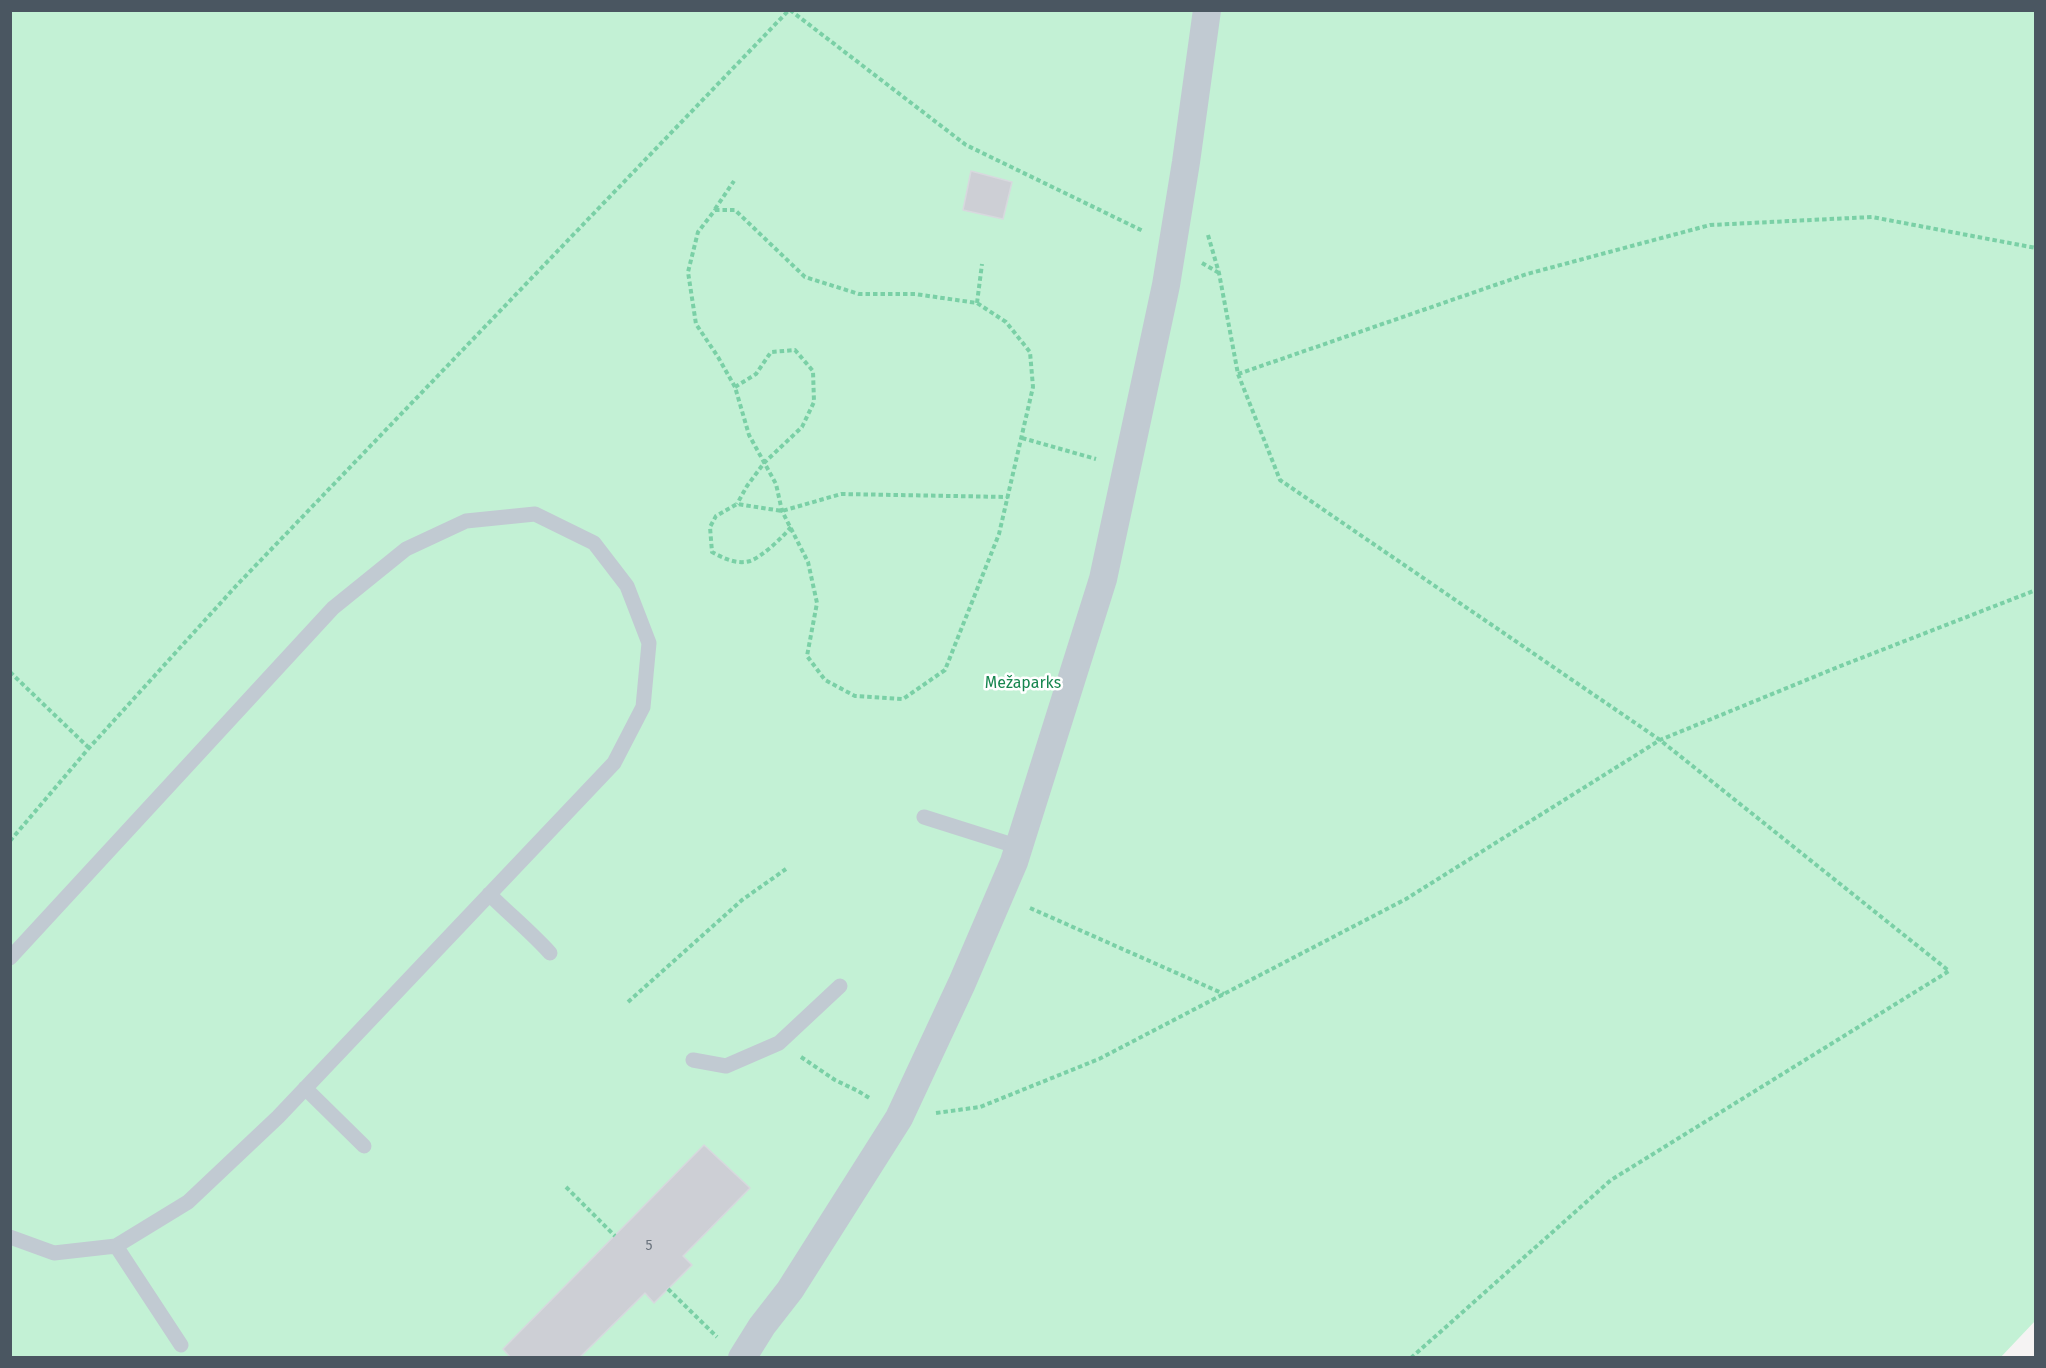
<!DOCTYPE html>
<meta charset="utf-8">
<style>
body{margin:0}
#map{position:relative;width:2046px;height:1368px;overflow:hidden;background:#f5f3f3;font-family:"Fira Sans",sans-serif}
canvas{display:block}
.frame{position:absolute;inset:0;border:12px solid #4a5661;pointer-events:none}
</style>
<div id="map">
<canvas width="2046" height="1368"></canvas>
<div class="frame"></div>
</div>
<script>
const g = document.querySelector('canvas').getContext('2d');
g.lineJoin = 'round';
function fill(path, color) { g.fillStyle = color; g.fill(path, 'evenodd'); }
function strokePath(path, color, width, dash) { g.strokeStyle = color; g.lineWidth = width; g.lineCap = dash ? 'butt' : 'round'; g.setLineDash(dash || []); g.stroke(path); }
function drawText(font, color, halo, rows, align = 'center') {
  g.font = font + ' "Fira Sans",sans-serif'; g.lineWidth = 5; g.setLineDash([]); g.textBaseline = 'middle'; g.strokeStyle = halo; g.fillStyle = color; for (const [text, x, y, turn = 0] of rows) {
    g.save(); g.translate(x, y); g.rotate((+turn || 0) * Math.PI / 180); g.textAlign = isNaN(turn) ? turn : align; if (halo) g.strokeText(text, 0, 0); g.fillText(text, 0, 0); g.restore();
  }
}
fill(new Path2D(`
 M 10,11 L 2035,11 L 2035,1321 L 2000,1358 L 11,1357 Z`), '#c3f1d5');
const building = new Path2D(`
 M 971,171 L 1012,182 L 1003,219 L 963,210 Z
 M 704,1145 L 750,1188 L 683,1256 L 692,1265 L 654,1303 L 645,1293 L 579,1358 L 511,1358 L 503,1349 Z`);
fill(building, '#cdcfd5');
strokePath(building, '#d7d9de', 1.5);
strokePath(new Path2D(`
 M 790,10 L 966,145 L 1143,231
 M 715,209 L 734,181
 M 715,210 L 735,210 L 805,277 L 859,294 L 915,294 L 977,303 L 1006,322 L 1030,352 L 1033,387 L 999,534 L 945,670 L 903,699 L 855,696 L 825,680 L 807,656 L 817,603 L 808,562 L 782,511 L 776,484 L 749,435 L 735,387 L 718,357 L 696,324 L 688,272 L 698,232 Z
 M 1208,235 L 1219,273 L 1238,374 L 1280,480 L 1660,740 L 1949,971 L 1611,1180 L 1411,1358
 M 1202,263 L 1219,273
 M 977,303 L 982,264
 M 1238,374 L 1527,274 L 1710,225 L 1872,217 L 2036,248
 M 735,387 L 756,374 L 771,352 L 795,350 L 813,371 L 814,402 L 802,427 L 764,463 L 747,486 L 737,504
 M 1022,438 L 1096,459
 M 791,527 C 783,537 762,557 750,561 C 737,565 723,558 712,552 L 710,527 L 716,516 L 737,504 L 782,511 L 841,494 L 1008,497
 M 10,672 L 89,748
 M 10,841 L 89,748 L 236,586 L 789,10
 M 1030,908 L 1224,994
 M 628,1002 L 742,900 L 786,869
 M 801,1057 L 835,1080 L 858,1091 L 871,1099
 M 936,1113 L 980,1107 L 1099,1059 L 1406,899 L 1660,740 L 1838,667 L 2036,590
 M 566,1187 L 615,1236
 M 668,1289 L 717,1337`), '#7ad0a6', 4, [4.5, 3]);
strokePath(new Path2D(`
 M 924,817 L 1019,847
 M 489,894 C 509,914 531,932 550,953
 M 10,958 L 333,608 L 406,549 L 466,521 L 535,514 L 594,543 L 627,586 L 649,643 L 643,707 L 614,763 L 278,1117 L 188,1202 L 116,1246 L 54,1253 L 10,1237
 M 693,1060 L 726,1066 L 779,1043 L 840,986
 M 305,1088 L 364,1146
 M 116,1246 L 181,1345`), '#c1cad2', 15);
strokePath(new Path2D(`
 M 742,1358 L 762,1326 L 790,1290 L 899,1118 L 962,983 L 1014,862 L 1103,579 L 1166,285 L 1186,162 L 1207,10`), '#c1cad2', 28);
drawText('14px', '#6b747e', null, [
 ["5",649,1246]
]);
drawText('16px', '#17864f', '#fff', [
 ["Mežaparks",1023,684]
]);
</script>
